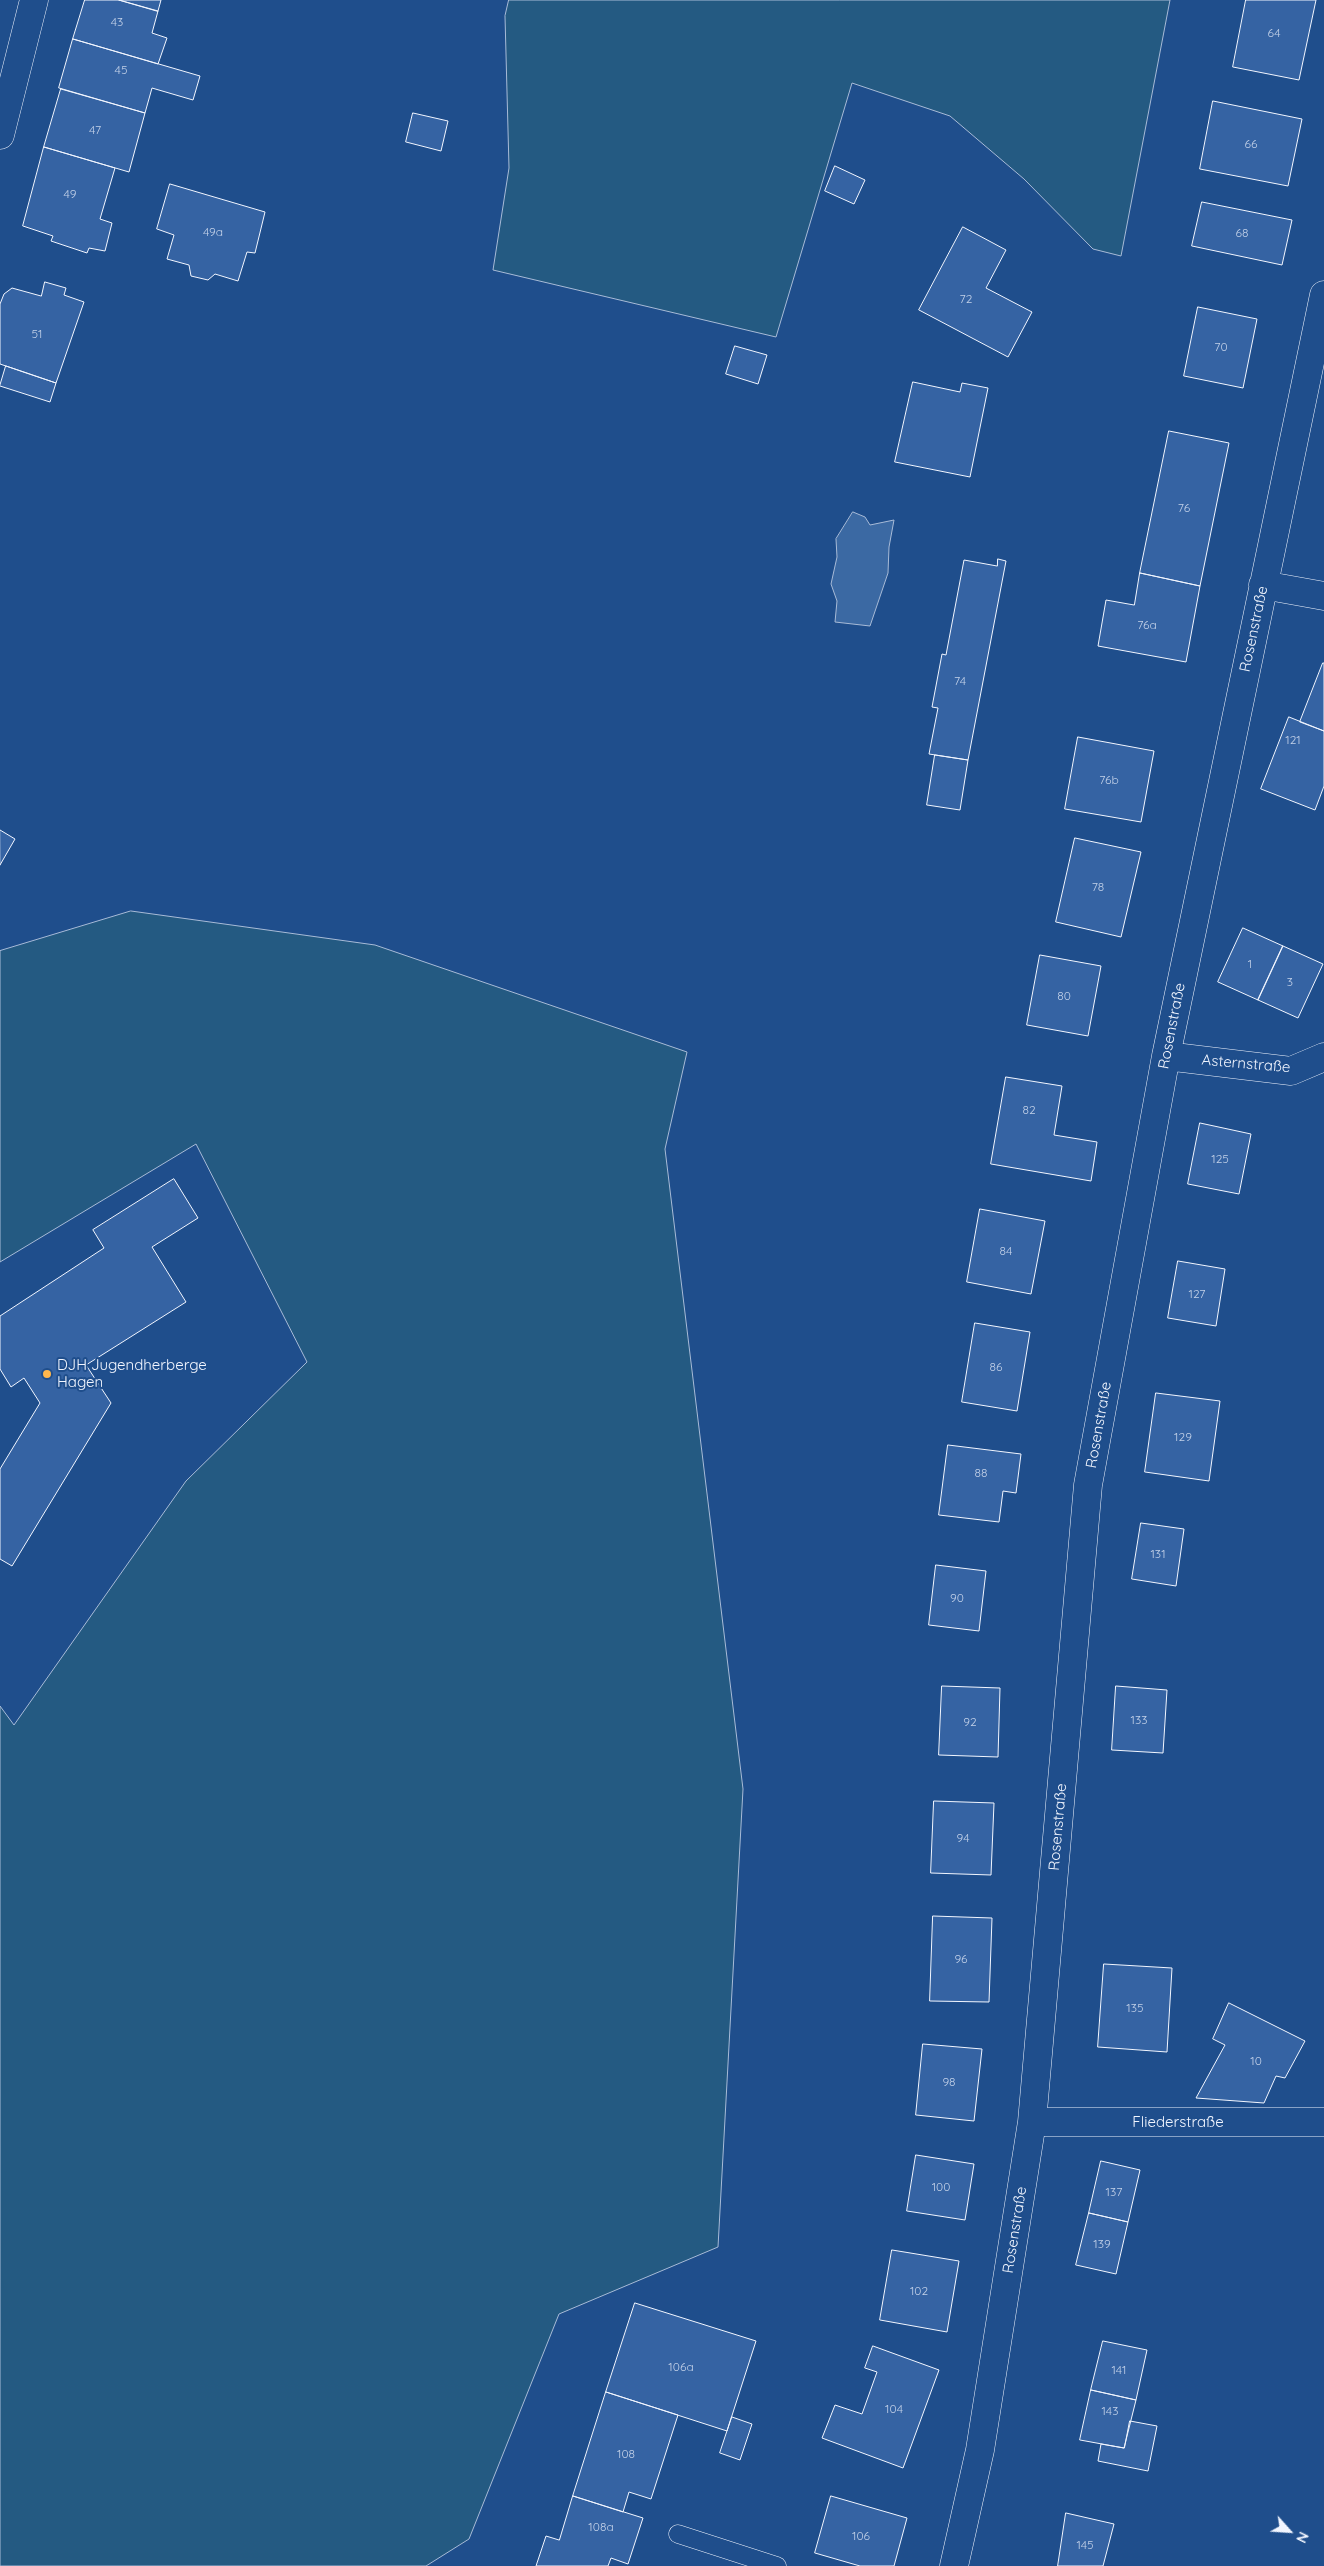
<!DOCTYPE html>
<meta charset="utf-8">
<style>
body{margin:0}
#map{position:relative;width:1324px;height:2566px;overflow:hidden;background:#1f4e8c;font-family:Quicksand,sans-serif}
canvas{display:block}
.north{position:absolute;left:1264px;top:2506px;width:50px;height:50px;-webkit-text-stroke:4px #1f4e8c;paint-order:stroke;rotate:116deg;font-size:14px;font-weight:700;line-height:20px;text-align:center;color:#f2f6ff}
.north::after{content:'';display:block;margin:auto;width:18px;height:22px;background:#f2f6ff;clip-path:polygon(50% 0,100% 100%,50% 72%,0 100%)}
</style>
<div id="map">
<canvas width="1324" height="2566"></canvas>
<div class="north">N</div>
</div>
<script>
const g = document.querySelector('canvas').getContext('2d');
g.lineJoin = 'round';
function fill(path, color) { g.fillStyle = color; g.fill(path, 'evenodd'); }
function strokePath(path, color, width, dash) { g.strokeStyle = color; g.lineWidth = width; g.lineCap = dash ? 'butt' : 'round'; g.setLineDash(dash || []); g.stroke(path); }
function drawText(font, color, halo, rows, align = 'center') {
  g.font = font + ' Quicksand,sans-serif'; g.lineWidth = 4; g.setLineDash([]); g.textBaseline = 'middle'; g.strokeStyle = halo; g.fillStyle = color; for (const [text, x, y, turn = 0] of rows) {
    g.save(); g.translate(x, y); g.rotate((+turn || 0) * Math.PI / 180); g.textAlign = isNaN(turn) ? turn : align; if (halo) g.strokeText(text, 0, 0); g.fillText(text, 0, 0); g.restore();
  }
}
const green = new Path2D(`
 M 509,0 L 1170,0 L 1121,256 L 1093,249 L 1024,179 L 950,116 L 852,83 L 776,337 L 493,270 L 509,168 L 505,16 Z
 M 131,911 L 375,945 L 687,1052 L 665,1149 L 743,1789 L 718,2247 L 559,2314 L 469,2539 L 426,2566 L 0,2566 L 0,1706 L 14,1725 L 186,1481 L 307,1362 L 196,1144 L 0,1262 L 0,951 Z`);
fill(green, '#245a82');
strokePath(green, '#a8bbd7', 1);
const water = new Path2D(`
 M 853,512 L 865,517 L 870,525 L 894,520 L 889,547 L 888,573 L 870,626 L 835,622 L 837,601 L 831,584 L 837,557 L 836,539 Z`);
fill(water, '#3b69a3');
strokePath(water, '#a8bbd7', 1);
const building = new Path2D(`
 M 85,0 L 119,0 L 158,11 L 152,33 L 167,38 L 158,64 L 73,39 Z
 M 119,0 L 161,0 L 158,11 Z
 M 1246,0 L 1316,0 L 1299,80 L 1233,67 Z
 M 73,39 L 200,76 L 193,100 L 152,88 L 145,113 L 59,88 Z
 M 61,89 L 145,113 L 129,172 L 44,147 Z
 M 1213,101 L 1302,119 L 1288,186 L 1200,169 Z
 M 413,113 L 448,121 L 441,151 L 406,142 Z
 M 44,147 L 115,168 L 100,219 L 112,223 L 105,251 L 89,248 L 87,253 L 51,241 L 53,236 L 23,226 Z
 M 835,166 L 865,180 L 854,204 L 825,191 Z
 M 170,184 L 265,212 L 255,253 L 247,252 L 238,281 L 215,274 L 208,280 L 191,276 L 189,265 L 167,259 L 174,235 L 157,229 Z
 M 1202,202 L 1292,220 L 1282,265 L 1192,246 Z
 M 963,227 L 1006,250 L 986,288 L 1032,312 L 1008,357 L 919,310 Z
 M 45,282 L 66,288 L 64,295 L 84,302 L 56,383 L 0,364 L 0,304 L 4,294 L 12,288 L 41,296 Z
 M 1198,307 L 1257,319 L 1243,388 L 1184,376 Z
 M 735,346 L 767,355 L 758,384 L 726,374 Z
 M 6,366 L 56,383 L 50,402 L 0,386 Z
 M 913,382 L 960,392 L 962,383 L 988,388 L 970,477 L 895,462 Z
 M 1169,431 L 1229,443 L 1200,586 L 1140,573 Z
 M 998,559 L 1006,561 L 968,760 L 929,754 L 938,708 L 932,707 L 942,654 L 946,655 L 964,560 L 997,566 Z
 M 1140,573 L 1200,586 L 1186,662 L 1098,646 L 1106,600 L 1134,605 Z
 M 1323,663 L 1324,663 L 1324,731 L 1300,722 Z
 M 1289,717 L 1324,731 L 1324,786 L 1315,810 L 1261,789 Z
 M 1078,737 L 1154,751 L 1141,822 L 1065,809 Z
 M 935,755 L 968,760 L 960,810 L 927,805 Z
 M 0,830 L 15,839 L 0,865 Z
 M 1075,838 L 1141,852 L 1121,937 L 1056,922 Z
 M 1243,928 L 1283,946 L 1258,1000 L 1218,982 Z
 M 1283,946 L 1323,964 L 1298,1018 L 1258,1000 Z
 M 1040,955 L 1101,966 L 1088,1036 L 1027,1025 Z
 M 1006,1077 L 1062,1086 L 1054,1135 L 1097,1142 L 1091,1181 L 991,1164 Z
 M 1200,1123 L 1251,1134 L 1239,1194 L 1188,1184 Z
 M 174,1179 L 198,1218 L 152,1247 L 186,1302 L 86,1365 L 111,1403 L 12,1566 L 0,1559 L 0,1469 L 40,1403 L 24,1378 L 11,1387 L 0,1369 L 0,1316 L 104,1248 L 93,1230 Z
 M 980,1209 L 1045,1221 L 1031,1294 L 967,1282 Z
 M 1178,1261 L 1225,1269 L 1216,1326 L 1168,1318 Z
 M 975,1323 L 1030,1332 L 1017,1411 L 962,1402 Z
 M 1156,1393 L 1220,1401 L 1209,1481 L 1145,1472 Z
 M 948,1445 L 1021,1454 L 1016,1493 L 1003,1491 L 999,1522 L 939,1515 Z
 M 1141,1523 L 1184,1529 L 1176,1586 L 1132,1579 Z
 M 936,1565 L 986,1571 L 979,1631 L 929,1625 Z
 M 942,1686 L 1000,1688 L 998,1757 L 939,1755 Z
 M 1116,1686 L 1167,1690 L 1163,1753 L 1112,1750 Z
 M 934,1801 L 994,1803 L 991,1875 L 931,1873 Z
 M 933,1916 L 992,1918 L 989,2002 L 930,2001 Z
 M 1104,1964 L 1172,1968 L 1167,2052 L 1098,2047 Z
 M 1229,2003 L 1305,2041 L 1285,2078 L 1276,2076 L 1264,2103 L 1196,2098 L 1225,2045 L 1213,2039 Z
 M 923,2044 L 982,2049 L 974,2121 L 916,2115 Z
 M 916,2155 L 974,2164 L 965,2220 L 907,2211 Z
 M 1101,2161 L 1140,2170 L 1128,2222 L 1089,2213 Z
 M 1089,2213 L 1128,2222 L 1116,2274 L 1076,2265 Z
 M 892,2250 L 959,2261 L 947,2332 L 880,2320 Z
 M 635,2303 L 756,2341 L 727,2431 L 606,2392 Z
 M 1103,2341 L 1147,2350 L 1136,2400 L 1091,2390 Z
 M 873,2346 L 939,2370 L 903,2468 L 822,2438 L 835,2405 L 862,2414 L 877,2372 L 865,2368 Z
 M 1091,2390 L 1136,2400 L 1124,2448 L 1080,2440 Z
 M 606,2392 L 678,2415 L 651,2499 L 629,2492 L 623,2512 L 573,2496 Z
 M 732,2417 L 752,2424 L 740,2460 L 720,2453 Z
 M 1130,2421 L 1157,2426 L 1148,2471 L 1098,2461 L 1101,2444 L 1124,2448 Z
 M 573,2496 L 643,2518 L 628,2564 L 611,2558 L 608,2566 L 536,2566 L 546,2536 L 559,2540 Z
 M 831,2496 L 907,2518 L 894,2566 L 860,2566 L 815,2553 Z
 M 1066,2513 L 1114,2524 L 1103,2566 L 1058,2566 Z`);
fill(building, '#3563a3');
strokePath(building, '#f2f6ff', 1);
const lane = new Path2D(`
 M 678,2534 L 777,2566`);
const street = new Path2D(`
 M 1263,585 L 1324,596
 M 1166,1056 L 1291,1071 L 1324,1057
 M 1032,2122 L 1324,2122
 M 954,2566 L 980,2450 L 1032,2122 L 1088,1485 L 1166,1056 L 1324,295`);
const primary = new Path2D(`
 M 0,135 L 34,0`);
strokePath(lane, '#f2f6ff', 19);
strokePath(street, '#f2f6ff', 29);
strokePath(primary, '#f2f6ff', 29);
strokePath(lane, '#1f4e8c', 18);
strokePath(street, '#1f4e8c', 28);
strokePath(primary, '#1f4e8c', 28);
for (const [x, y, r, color] of [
 [47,1374,5,"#ffb74d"]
]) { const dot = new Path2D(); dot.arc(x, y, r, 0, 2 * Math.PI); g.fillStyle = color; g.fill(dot); strokePath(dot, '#1f4e8c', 2); }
drawText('12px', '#c3d1e8', null, [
 ["43",117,22],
 ["64",1274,33],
 ["45",121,70],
 ["47",95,130],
 ["66",1251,144],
 ["49",70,194],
 ["49a",213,232],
 ["68",1242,233],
 ["72",966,299],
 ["51",37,334],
 ["70",1221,347],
 ["76",1184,508],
 ["76a",1147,625],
 ["74",960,681],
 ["121",1293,740],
 ["76b",1109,780],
 ["78",1098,887],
 ["1",1250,964],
 ["3",1290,982],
 ["80",1064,996],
 ["82",1029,1110],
 ["125",1220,1159],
 ["84",1006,1251],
 ["127",1197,1294],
 ["86",996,1367],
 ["129",1183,1437],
 ["88",981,1473],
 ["131",1158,1554],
 ["90",957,1598],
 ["133",1139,1720],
 ["92",970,1722],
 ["94",963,1838],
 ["96",961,1959],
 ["135",1135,2008],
 ["10",1256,2061],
 ["98",949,2082],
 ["100",941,2187],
 ["137",1114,2192],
 ["139",1102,2244],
 ["102",919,2291],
 ["106a",681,2367],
 ["141",1119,2370],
 ["104",894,2409],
 ["143",1110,2411],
 ["108",626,2454],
 ["108a",601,2527],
 ["106",861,2536],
 ["145",1085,2545]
]);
drawText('15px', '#f2f6ff', '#1f4e8c', [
 ["Rosenstraße",1254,629,-78],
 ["Rosenstraße",1172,1026,-79],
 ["Asternstraße",1246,1064,5],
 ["Rosenstraße",1099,1425,-80],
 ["Rosenstraße",1058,1827,-85],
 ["Fliederstraße",1178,2122],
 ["Rosenstraße",1015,2230,-81]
]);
drawText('15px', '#f2f6ff', '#1f4e8c', [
 ["DJH Jugendherberge",57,1365],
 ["Hagen",57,1382]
], 'left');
</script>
